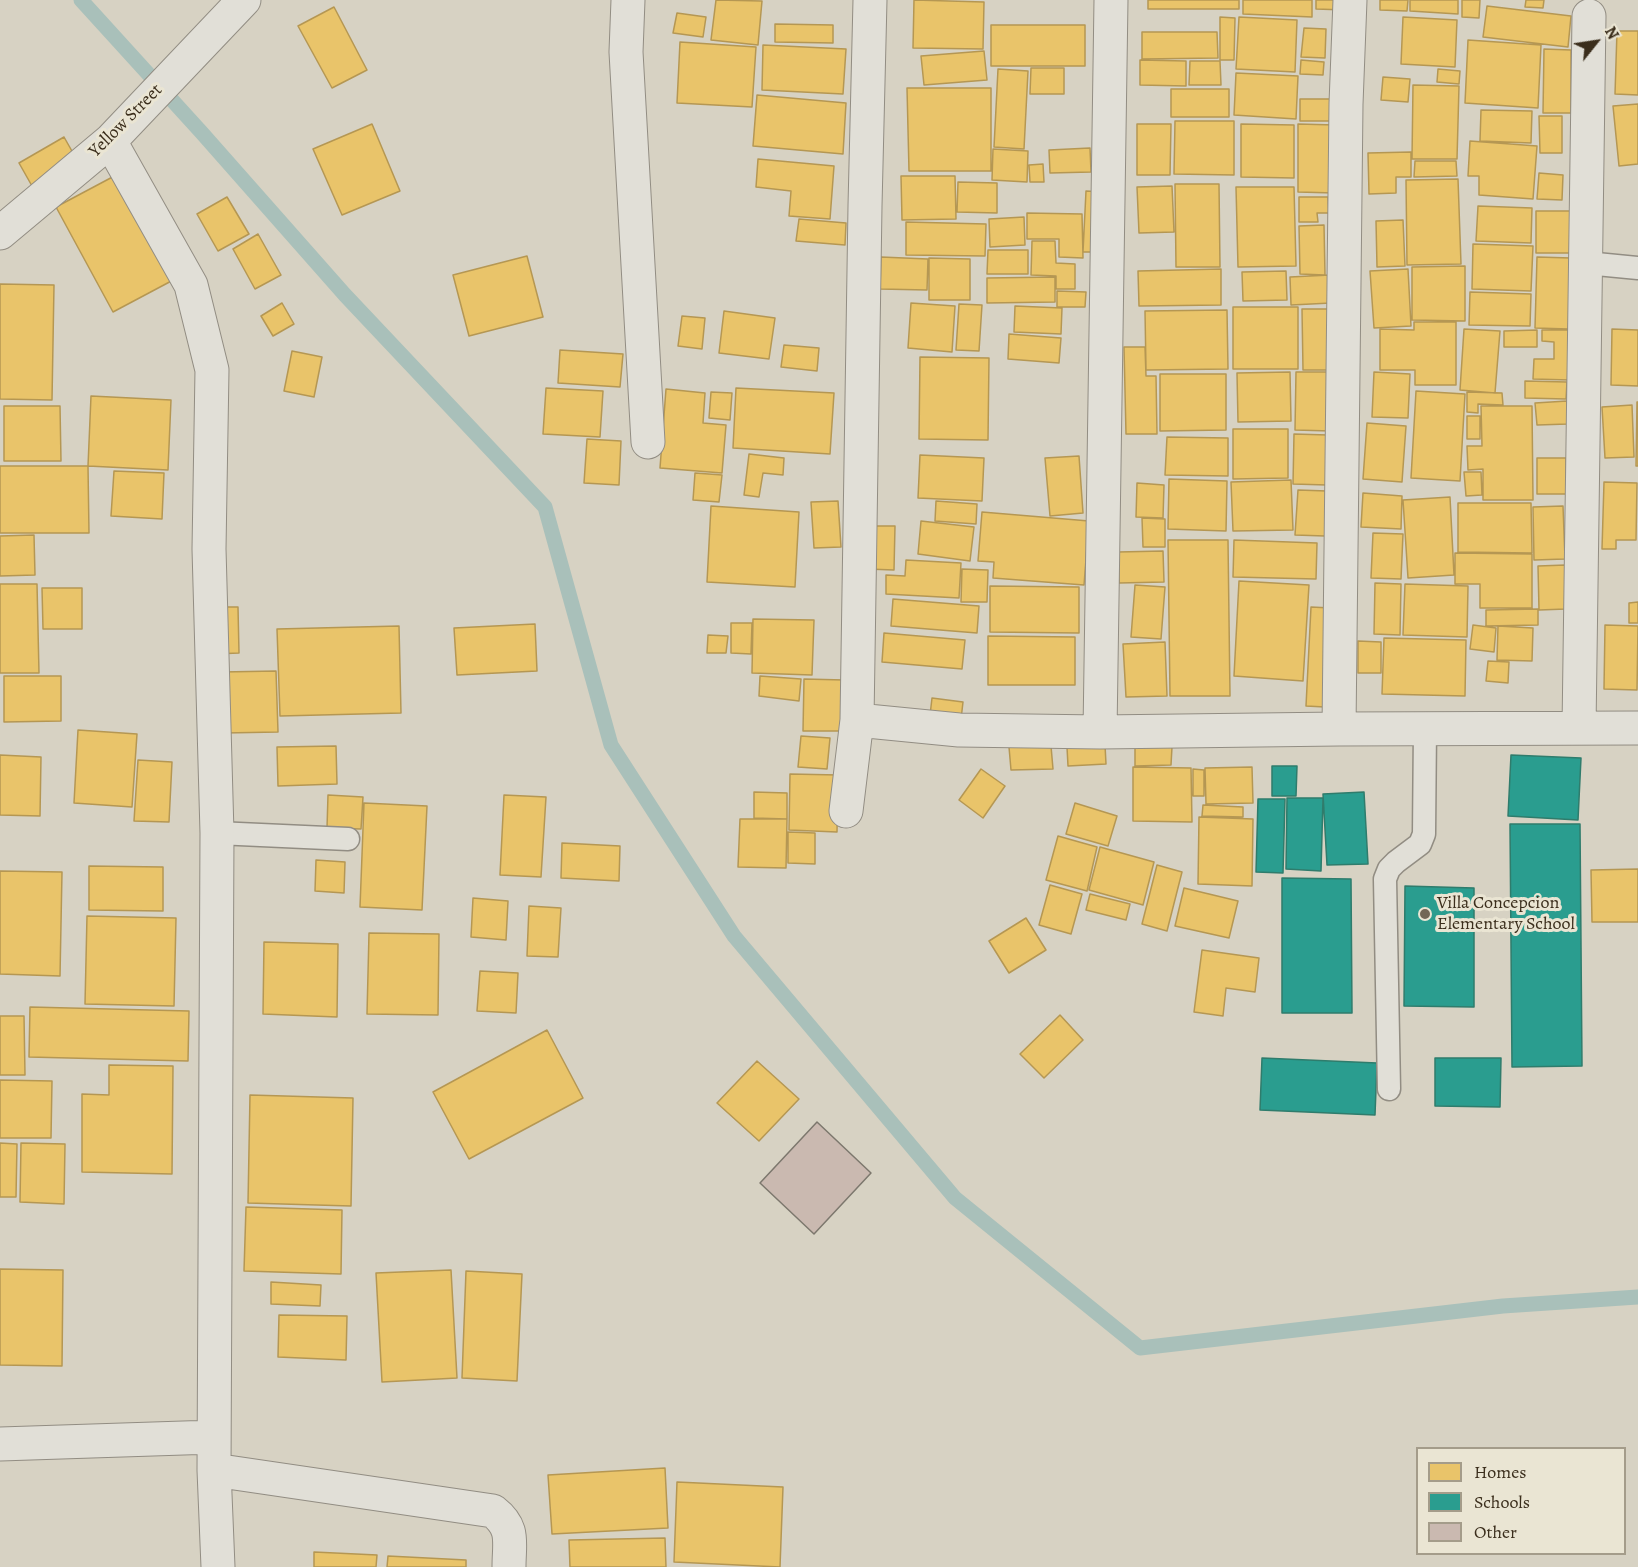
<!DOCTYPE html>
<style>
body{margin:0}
#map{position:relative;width:1638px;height:1567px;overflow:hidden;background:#d7d2c3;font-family:Alegreya,serif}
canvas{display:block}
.legend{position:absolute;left:1416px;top:1447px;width:210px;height:108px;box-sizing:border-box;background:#eae5d3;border:2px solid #a49c8a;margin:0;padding:8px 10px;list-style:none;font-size:18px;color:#3b2e1c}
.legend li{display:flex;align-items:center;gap:12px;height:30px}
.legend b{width:30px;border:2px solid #a49c8a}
.north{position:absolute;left:1566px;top:12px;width:60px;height:60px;-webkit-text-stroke:4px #eae5d3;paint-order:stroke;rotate:60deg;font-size:16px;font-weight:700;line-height:24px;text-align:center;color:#3b2e1c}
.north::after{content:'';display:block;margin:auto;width:21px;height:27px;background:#3b2e1c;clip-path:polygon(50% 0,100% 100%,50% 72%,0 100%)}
</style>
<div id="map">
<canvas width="1638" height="1567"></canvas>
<ul class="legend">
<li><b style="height:16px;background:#e9c46a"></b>Homes</li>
<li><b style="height:16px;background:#2a9d8f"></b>Schools</li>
<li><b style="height:16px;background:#cab9b0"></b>Other</li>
</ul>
<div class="north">N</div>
</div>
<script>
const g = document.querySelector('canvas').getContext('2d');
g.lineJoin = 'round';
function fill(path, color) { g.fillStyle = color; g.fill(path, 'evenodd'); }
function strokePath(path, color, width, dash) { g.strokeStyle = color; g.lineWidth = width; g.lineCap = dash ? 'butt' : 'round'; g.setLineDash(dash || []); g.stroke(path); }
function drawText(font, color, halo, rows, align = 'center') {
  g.font = font + ' Alegreya,serif'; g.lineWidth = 6; g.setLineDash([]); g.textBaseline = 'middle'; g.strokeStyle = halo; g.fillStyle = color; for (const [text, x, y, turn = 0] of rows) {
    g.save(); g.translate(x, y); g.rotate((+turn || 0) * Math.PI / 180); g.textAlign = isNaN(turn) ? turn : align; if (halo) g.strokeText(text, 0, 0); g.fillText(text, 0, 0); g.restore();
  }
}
const homes = new Path2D(`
 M 716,0 L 762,1 L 758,45 L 711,40 Z
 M 914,0 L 984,2 L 983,49 L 913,48 Z
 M 1148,0 L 1239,0 L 1239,9 L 1148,9 Z
 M 1243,0 L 1312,0 L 1312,17 L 1243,14 Z
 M 1316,0 L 1345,0 L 1345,10 L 1316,9 Z
 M 1380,0 L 1408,0 L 1407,11 L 1380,10 Z
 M 1410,0 L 1458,0 L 1458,14 L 1410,11 Z
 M 1462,0 L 1480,0 L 1479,18 L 1462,17 Z
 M 1526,0 L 1544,0 L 1543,8 L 1525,7 Z
 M 1487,6 L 1571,16 L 1568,47 L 1483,37 Z
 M 334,7 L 367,70 L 332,88 L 298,26 Z
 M 677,13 L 706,17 L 703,37 L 673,33 Z
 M 1220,17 L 1235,18 L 1234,60 L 1220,60 Z
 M 1239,17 L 1297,20 L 1295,72 L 1236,69 Z
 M 1403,17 L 1457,20 L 1455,67 L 1401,64 Z
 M 775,24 L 833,25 L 833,43 L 775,42 Z
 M 991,25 L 1085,25 L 1085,66 L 991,66 Z
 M 1304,28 L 1326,29 L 1325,58 L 1301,57 Z
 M 1617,31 L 1638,31 L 1638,95 L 1615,94 Z
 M 1142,32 L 1217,32 L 1218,58 L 1142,59 Z
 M 1468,40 L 1541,45 L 1538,108 L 1465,103 Z
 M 680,42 L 756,47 L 752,107 L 677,103 Z
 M 763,45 L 846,49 L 843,94 L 762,90 Z
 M 1544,49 L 1571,50 L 1571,113 L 1543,113 Z
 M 984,51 L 987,80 L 924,85 L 921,56 Z
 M 1140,60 L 1186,61 L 1186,86 L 1140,85 Z
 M 1301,60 L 1324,62 L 1323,75 L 1300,74 Z
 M 1190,61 L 1220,61 L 1221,85 L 1189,85 Z
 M 1031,68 L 1064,68 L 1064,94 L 1030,94 Z
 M 998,69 L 1028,71 L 1024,149 L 994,147 Z
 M 1438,69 L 1460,71 L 1459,84 L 1437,82 Z
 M 1236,73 L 1298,76 L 1296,119 L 1234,115 Z
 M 1383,77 L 1410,79 L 1408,102 L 1381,100 Z
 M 1413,85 L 1459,86 L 1457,159 L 1412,159 Z
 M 907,88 L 991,88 L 991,171 L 909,171 Z
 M 1171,89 L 1229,89 L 1229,117 L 1171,117 Z
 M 757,95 L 846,103 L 843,154 L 753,146 Z
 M 1300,99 L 1335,99 L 1334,121 L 1300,121 Z
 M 1638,104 L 1638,164 L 1619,166 L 1613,106 Z
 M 1481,110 L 1532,111 L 1531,143 L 1480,141 Z
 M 1539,116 L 1562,116 L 1562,153 L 1540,153 Z
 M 1175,121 L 1234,121 L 1234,175 L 1174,174 Z
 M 372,124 L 400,191 L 342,215 L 313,149 Z
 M 1137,124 L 1171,124 L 1170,175 L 1137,175 Z
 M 1241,124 L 1294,125 L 1294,178 L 1241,177 Z
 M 1298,124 L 1335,125 L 1334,193 L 1298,192 Z
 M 64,137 L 77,160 L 32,186 L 19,163 Z
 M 1470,141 L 1537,146 L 1533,199 L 1479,195 L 1479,176 L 1468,176 Z
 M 1090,148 L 1091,172 L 1050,173 L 1049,150 Z
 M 993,149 L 1028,151 L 1027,182 L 992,180 Z
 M 1411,152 L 1411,177 L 1396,177 L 1396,193 L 1369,194 L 1368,153 Z
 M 758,159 L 834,166 L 830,219 L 789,216 L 791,191 L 756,187 Z
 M 1415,161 L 1456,161 L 1457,176 L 1414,177 Z
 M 1043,164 L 1044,182 L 1030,182 L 1029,165 Z
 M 120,173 L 177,278 L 113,312 L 56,207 Z
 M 1539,173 L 1563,175 L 1562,200 L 1537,199 Z
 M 901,176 L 955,176 L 956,219 L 902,220 Z
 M 1458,179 L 1461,264 L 1407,265 L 1406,180 Z
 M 958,182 L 997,183 L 997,213 L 957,212 Z
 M 1175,184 L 1219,184 L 1220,267 L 1176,267 Z
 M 1172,186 L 1174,232 L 1139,233 L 1137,187 Z
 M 1236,187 L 1294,187 L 1296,266 L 1238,267 Z
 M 1086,191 L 1102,192 L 1100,252 L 1083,252 Z
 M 227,197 L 249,234 L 218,251 L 197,214 Z
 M 1299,197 L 1328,197 L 1329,213 L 1317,213 L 1318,222 L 1299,222 Z
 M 1478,206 L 1532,208 L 1531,243 L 1476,241 Z
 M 1536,211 L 1570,211 L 1571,253 L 1536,253 Z
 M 1027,213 L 1082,214 L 1083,258 L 1059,257 L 1059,239 L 1027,239 Z
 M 1024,217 L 1025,245 L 990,247 L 989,219 Z
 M 799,219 L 846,223 L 845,245 L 796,241 Z
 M 1403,220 L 1405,266 L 1377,267 L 1376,221 Z
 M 906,222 L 986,224 L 985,256 L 906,255 Z
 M 1324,225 L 1325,275 L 1300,274 L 1299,226 Z
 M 258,234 L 281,275 L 255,289 L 233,249 Z
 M 1032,241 L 1055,241 L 1056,263 L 1075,264 L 1075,289 L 1056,289 L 1056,276 L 1031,275 Z
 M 1473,244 L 1533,246 L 1531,291 L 1472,289 Z
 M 988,250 L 1028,250 L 1028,274 L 987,274 Z
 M 527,256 L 543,317 L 469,336 L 453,275 Z
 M 881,257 L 928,259 L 927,290 L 880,289 Z
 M 1537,257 L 1571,258 L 1569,329 L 1535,328 Z
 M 929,258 L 970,259 L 970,300 L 929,300 Z
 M 1465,266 L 1465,321 L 1412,320 L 1412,267 Z
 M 1221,269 L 1221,305 L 1139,306 L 1138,271 Z
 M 1408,269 L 1411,326 L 1374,328 L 1370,271 Z
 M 1286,271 L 1287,300 L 1243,301 L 1242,272 Z
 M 1330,275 L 1331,303 L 1291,305 L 1290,277 Z
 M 1055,277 L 1055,302 L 987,303 L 987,278 Z
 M 0,284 L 54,285 L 52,400 L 0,399 Z
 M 1057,291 L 1086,292 L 1085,307 L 1057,307 Z
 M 1470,292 L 1531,294 L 1530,326 L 1469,325 Z
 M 282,303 L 294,324 L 273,336 L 261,316 Z
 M 911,303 L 955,306 L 952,352 L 908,348 Z
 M 959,304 L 982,305 L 979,351 L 956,350 Z
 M 1015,306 L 1062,308 L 1061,334 L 1014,332 Z
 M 1233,307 L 1298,307 L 1298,369 L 1233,369 Z
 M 1302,309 L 1331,309 L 1331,370 L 1303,370 Z
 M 1227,310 L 1228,369 L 1146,370 L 1145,311 Z
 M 724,311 L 775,318 L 769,359 L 719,353 Z
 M 682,316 L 705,318 L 702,349 L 678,346 Z
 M 1414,322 L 1456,322 L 1456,385 L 1415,385 L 1415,370 L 1380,370 L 1380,329 L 1414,330 Z
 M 1464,329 L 1500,331 L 1495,393 L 1460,390 Z
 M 1612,329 L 1638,330 L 1638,386 L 1611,385 Z
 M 1537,330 L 1537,347 L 1504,347 L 1504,331 Z
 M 1542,330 L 1571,330 L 1570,380 L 1533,379 L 1534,359 L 1554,359 L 1554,342 L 1542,341 Z
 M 1009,334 L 1061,338 L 1059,363 L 1008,359 Z
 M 784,345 L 819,348 L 817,371 L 781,367 Z
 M 1124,347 L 1145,347 L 1146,376 L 1156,376 L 1157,434 L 1126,434 Z
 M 560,350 L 623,354 L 620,387 L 558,383 Z
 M 292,351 L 322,357 L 314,397 L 284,391 Z
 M 920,357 L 989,358 L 988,440 L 919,439 Z
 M 1290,372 L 1291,421 L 1238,422 L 1237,373 Z
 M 1296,372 L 1331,372 L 1331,431 L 1295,430 Z
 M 1374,372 L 1410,374 L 1408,418 L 1372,417 Z
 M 1160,374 L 1226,374 L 1226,430 L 1160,431 Z
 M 1525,381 L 1567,382 L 1566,399 L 1525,398 Z
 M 546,388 L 603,391 L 600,437 L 543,434 Z
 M 736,388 L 834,393 L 830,454 L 733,448 Z
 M 666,389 L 705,393 L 703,423 L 726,425 L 722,473 L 660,468 Z
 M 1416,391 L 1465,394 L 1460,481 L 1411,478 Z
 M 711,392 L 732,393 L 730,420 L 709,418 Z
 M 1467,392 L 1502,393 L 1503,405 L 1478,404 L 1478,413 L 1467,412 Z
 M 91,396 L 171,400 L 168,470 L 88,466 Z
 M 1567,401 L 1568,424 L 1537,425 L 1535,403 Z
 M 1637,402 L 1638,402 L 1638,466 L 1636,466 Z
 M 1632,405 L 1634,457 L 1605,458 L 1602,407 Z
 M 4,406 L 60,406 L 61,461 L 4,461 Z
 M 1481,406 L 1532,406 L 1533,500 L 1483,500 L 1483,469 L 1468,470 L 1467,446 L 1482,446 Z
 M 1467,416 L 1480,416 L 1480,439 L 1467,439 Z
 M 1367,423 L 1406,426 L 1402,482 L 1363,479 Z
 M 1233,429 L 1288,429 L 1288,478 L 1233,479 Z
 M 1294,434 L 1328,435 L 1327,485 L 1293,484 Z
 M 1167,437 L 1228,438 L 1228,476 L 1165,475 Z
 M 587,439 L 621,441 L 619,485 L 584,483 Z
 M 749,454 L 784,458 L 783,475 L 763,473 L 759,497 L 744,495 Z
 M 920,455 L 984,458 L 982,501 L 918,498 Z
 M 1079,456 L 1083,513 L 1050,516 L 1045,458 Z
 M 1537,458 L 1566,458 L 1566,494 L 1537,494 Z
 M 0,466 L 88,466 L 89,533 L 0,533 Z
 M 114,471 L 164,473 L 162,519 L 111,516 Z
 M 1464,472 L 1481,472 L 1482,495 L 1466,496 Z
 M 695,473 L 722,475 L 719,502 L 693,500 Z
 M 1169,479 L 1227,481 L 1226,531 L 1168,529 Z
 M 1291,480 L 1293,530 L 1233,531 L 1231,482 Z
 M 1604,482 L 1637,483 L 1636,540 L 1616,540 L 1616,549 L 1602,549 Z
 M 1137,483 L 1164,485 L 1163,518 L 1136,517 Z
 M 1298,490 L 1327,491 L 1325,536 L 1295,535 Z
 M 1363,493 L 1402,496 L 1401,529 L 1361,527 Z
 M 1450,497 L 1454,575 L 1408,578 L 1403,500 Z
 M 838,501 L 841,547 L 814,548 L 811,502 Z
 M 936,501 L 977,504 L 976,524 L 935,521 Z
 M 1458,503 L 1531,503 L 1532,553 L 1458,552 Z
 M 711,506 L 799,512 L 795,587 L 707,582 Z
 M 1563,506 L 1565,559 L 1534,560 L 1533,507 Z
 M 982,512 L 1089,521 L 1084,585 L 993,578 L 994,562 L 978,561 Z
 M 1142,518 L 1165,519 L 1165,547 L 1143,547 Z
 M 921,521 L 974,527 L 970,561 L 918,554 Z
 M 867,526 L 895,526 L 894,570 L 867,569 Z
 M 1373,533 L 1403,534 L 1401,579 L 1371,578 Z
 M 34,535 L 35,575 L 0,576 L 0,536 Z
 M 1168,540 L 1228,540 L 1230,696 L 1170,696 Z
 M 1234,540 L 1317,543 L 1316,579 L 1233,577 Z
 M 1163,551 L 1164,582 L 1119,583 L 1118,552 Z
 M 1455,553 L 1532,554 L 1532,608 L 1480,608 L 1480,584 L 1455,584 Z
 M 906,560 L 961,563 L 959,598 L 886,594 L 886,575 L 905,576 Z
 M 1566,565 L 1566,609 L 1539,610 L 1538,566 Z
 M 962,569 L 988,570 L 987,602 L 961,602 Z
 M 1239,581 L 1309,585 L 1303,681 L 1234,676 Z
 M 1375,583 L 1401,584 L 1400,635 L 1374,634 Z
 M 0,584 L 37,584 L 39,673 L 0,673 Z
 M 1405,584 L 1468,586 L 1467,637 L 1403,635 Z
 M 1135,585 L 1165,587 L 1161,639 L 1131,637 Z
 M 990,586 L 1079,587 L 1079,633 L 990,632 Z
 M 42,588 L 82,588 L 82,629 L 43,629 Z
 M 893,599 L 979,606 L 977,633 L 891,626 Z
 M 1638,602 L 1638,623 L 1629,623 L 1629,603 Z
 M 214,607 L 238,607 L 239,653 L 215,654 Z
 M 1311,607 L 1331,608 L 1325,707 L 1306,706 Z
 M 1538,609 L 1538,625 L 1486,626 L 1486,610 Z
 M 753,619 L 814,620 L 812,675 L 752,673 Z
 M 731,623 L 752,623 L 751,654 L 731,653 Z
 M 535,624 L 537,671 L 457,675 L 454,628 Z
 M 1473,625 L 1496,628 L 1494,652 L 1470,649 Z
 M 1605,625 L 1638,626 L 1637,690 L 1604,689 Z
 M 399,626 L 401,713 L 280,716 L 277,629 Z
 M 1498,626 L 1533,628 L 1532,661 L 1497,660 Z
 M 884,633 L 965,640 L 962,669 L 882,662 Z
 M 708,635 L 728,636 L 726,653 L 707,653 Z
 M 988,636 L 1075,637 L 1075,685 L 988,685 Z
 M 1384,638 L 1466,640 L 1465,696 L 1382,694 Z
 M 1358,641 L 1381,642 L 1381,673 L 1358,673 Z
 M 1165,642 L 1167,696 L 1126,697 L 1123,644 Z
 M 1488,661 L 1509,662 L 1508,683 L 1486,681 Z
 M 276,671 L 278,732 L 224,733 L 222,672 Z
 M 4,676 L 61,676 L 61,721 L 4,722 Z
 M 760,676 L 801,679 L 799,701 L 759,696 Z
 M 804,679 L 844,680 L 844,731 L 803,731 Z
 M 932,698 L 963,702 L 960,728 L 929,724 Z
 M 78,730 L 137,734 L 132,807 L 74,803 Z
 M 801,736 L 830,738 L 827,769 L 798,767 Z
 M 1105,745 L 1106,764 L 1068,766 L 1067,747 Z
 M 336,746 L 337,784 L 278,786 L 277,747 Z
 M 1051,746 L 1053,769 L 1011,770 L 1009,747 Z
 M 1135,747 L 1172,747 L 1171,765 L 1135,766 Z
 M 0,755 L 41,757 L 40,816 L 0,815 Z
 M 138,760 L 172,762 L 169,822 L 134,821 Z
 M 1133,767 L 1191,768 L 1192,822 L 1133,821 Z
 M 1252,767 L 1253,803 L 1206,804 L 1205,768 Z
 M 981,769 L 1005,786 L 983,818 L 959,800 Z
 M 1193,769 L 1204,770 L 1204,796 L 1193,796 Z
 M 790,774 L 838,775 L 837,832 L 789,830 Z
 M 754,792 L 787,793 L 787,819 L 754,818 Z
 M 328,795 L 363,797 L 361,829 L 327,828 Z
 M 504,795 L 546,797 L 541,877 L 500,875 Z
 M 364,803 L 427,806 L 422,910 L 360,907 Z
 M 1075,803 L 1117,816 L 1108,846 L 1066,834 Z
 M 1203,805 L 1243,807 L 1243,817 L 1202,816 Z
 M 1199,817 L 1253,819 L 1252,886 L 1198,884 Z
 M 740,819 L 787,819 L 786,868 L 738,867 Z
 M 788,832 L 815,833 L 815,864 L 788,863 Z
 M 1058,836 L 1097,847 L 1087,891 L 1046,880 Z
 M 562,843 L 620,846 L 619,881 L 561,878 Z
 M 1100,847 L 1154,862 L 1143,905 L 1089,890 Z
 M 316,860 L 345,862 L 344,893 L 315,891 Z
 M 1157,865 L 1182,872 L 1167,931 L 1142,924 Z
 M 89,866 L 163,867 L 163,911 L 89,910 Z
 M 1638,869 L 1638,922 L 1592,922 L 1591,870 Z
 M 0,871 L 62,872 L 60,976 L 0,974 Z
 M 1050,885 L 1082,894 L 1071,934 L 1039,925 Z
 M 1184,888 L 1238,901 L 1229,938 L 1175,926 Z
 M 1090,894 L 1130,904 L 1126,920 L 1086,910 Z
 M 473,898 L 508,901 L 506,940 L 471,937 Z
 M 529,906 L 561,908 L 558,957 L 527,956 Z
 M 87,916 L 176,918 L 174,1006 L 85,1004 Z
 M 1026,918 L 1046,950 L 1009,973 L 989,941 Z
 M 369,933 L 439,934 L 438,1015 L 367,1014 Z
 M 264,942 L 338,944 L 337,1017 L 263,1014 Z
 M 1202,950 L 1259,958 L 1255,992 L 1226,988 L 1223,1016 L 1194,1012 Z
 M 480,971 L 518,973 L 516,1013 L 477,1011 Z
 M 30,1007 L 189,1011 L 188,1061 L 29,1057 Z
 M 1060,1015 L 1083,1040 L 1044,1078 L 1020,1054 Z
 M 0,1016 L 24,1016 L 25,1075 L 0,1075 Z
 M 547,1030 L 583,1098 L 469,1159 L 433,1092 Z
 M 757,1061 L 799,1099 L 759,1141 L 717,1103 Z
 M 109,1065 L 173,1066 L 172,1174 L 82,1172 L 82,1094 L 109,1095 Z
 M 0,1080 L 52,1081 L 51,1138 L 0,1138 Z
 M 250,1095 L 353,1098 L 351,1206 L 248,1203 Z
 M 0,1143 L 17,1144 L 16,1197 L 0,1197 Z
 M 21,1143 L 65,1144 L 64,1204 L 20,1202 Z
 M 246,1207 L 342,1210 L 341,1274 L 244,1271 Z
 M 0,1269 L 63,1270 L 62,1366 L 0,1365 Z
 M 451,1270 L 457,1378 L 382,1382 L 376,1273 Z
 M 466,1271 L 522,1274 L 517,1381 L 462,1378 Z
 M 271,1282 L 321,1285 L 320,1306 L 271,1304 Z
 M 279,1315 L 347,1316 L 346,1360 L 278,1357 Z
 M 665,1468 L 668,1528 L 552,1534 L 548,1475 Z
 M 677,1482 L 783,1487 L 780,1567 L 674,1562 Z
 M 665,1538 L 666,1567 L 570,1567 L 569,1540 Z
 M 314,1552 L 377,1555 L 376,1567 L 314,1567 Z
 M 388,1556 L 466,1560 L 466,1567 L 387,1567 Z`);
fill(homes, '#e9c46a');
strokePath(homes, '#b59753', 1.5);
const schools = new Path2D(`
 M 1511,755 L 1581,758 L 1578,820 L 1508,816 Z
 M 1272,766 L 1297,766 L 1296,796 L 1272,796 Z
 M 1364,792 L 1368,864 L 1327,865 L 1323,794 Z
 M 1287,798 L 1323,798 L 1321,871 L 1286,869 Z
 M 1258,799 L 1285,799 L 1283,873 L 1256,872 Z
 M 1510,824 L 1580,824 L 1582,1066 L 1512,1067 Z
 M 1282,878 L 1351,879 L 1352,1013 L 1282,1013 Z
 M 1405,886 L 1474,888 L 1474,1007 L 1404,1006 Z
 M 1262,1058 L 1377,1063 L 1375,1115 L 1260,1110 Z
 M 1435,1058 L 1501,1058 L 1500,1107 L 1435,1106 Z`);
fill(schools, '#2a9d8f');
strokePath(schools, '#2f7c6c', 1.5);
strokePath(new Path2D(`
 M 81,0 L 202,133 L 345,295 L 545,507 L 611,745 L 734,936 L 955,1198 L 1140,1348 L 1503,1306 L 1638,1297`), '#a9c0ba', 15);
const building = new Path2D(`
 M 817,1122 L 871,1173 L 814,1234 L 760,1183 Z`);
fill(building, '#cab9b0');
strokePath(building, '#7c776d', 1.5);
const service = new Path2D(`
 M 1586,263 L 1638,268
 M 217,833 L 348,839
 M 1389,1089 L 1385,879 L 1389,869 L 1396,862 L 1420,844 L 1424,834 L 1425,728`);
const minor = new Path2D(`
 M 628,0 L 626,52 L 648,442
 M 110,141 L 191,285 L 212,370 L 209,549 L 217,833 L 214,1470 L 218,1567
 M 0,233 L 110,141 L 244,0
 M 857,720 L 959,730 L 1100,732 L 1339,729 L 1638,728
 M 1579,728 L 1589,16
 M 1339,729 L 1346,104 L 1350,0
 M 1100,732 L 1111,0
 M 846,811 L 857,720 L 865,206 L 870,0
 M 0,1444 L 214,1437
 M 214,1470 L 493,1511 C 515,1528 509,1542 509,1567`);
strokePath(service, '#928d83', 25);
strokePath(minor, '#928d83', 35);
strokePath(service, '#e1dfd7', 22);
strokePath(minor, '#e1dfd7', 33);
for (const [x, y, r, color] of [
 [1425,914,6,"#726756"]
]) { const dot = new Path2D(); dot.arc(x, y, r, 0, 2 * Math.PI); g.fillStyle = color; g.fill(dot); strokePath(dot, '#eae5d3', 2); }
drawText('18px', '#3b2e1c', '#eae5d3', [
 ["Yellow Street",126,121,-45]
]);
drawText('18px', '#3b2e1c', '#eae5d3', [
 ["Villa Concepcion",1437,904],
 ["Elementary School",1437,925]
], 'left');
</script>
